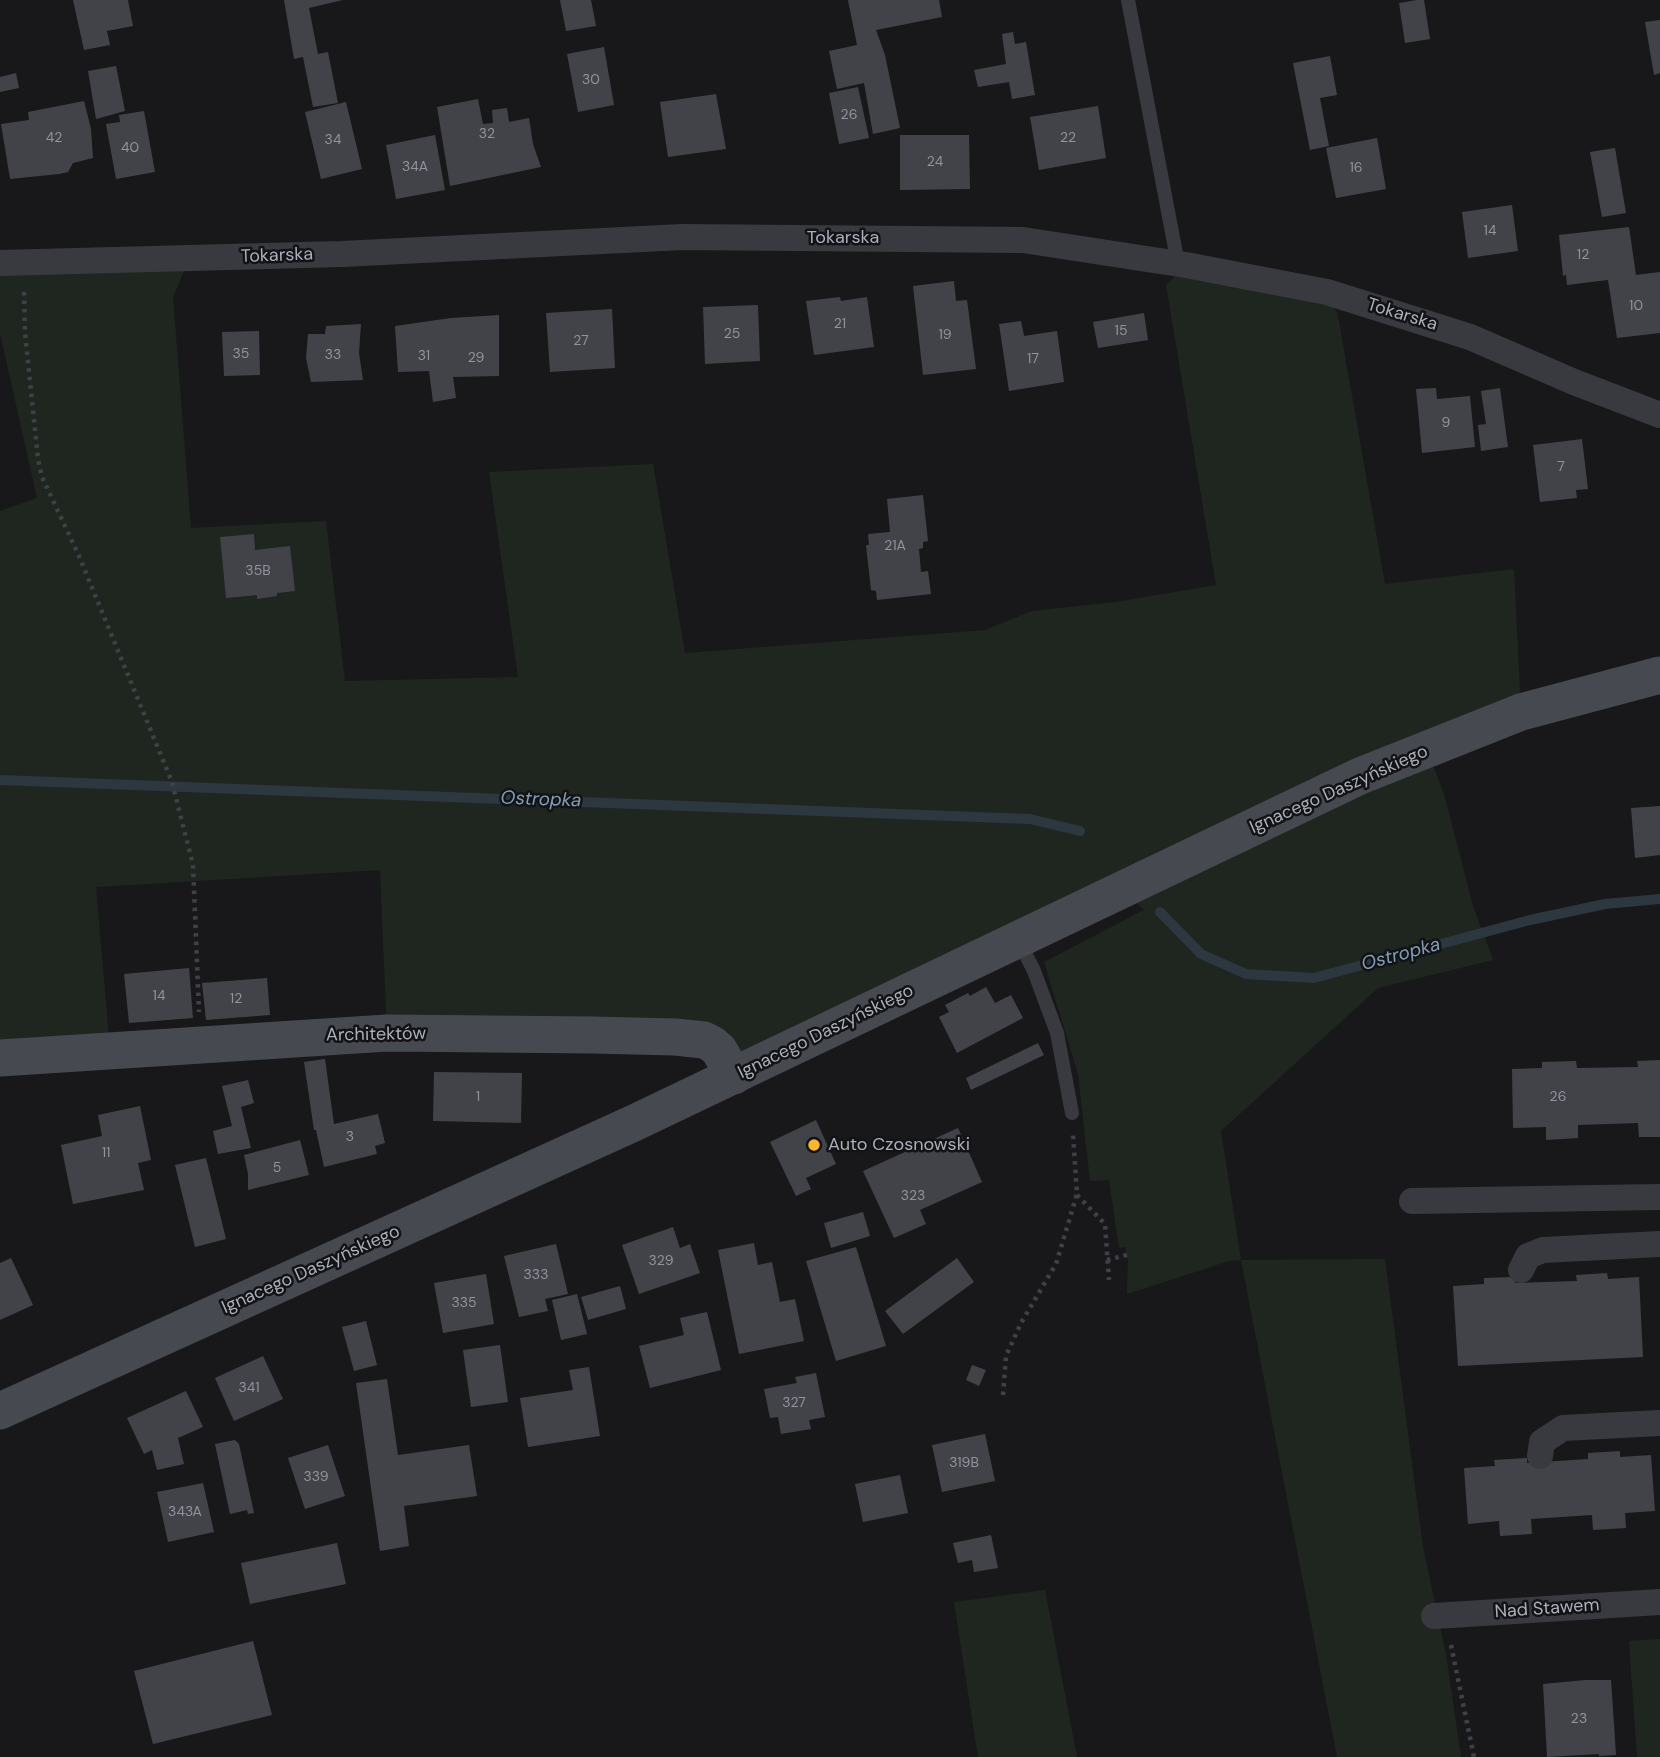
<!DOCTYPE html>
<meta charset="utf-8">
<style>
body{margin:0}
canvas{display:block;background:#18181b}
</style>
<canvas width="1660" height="1757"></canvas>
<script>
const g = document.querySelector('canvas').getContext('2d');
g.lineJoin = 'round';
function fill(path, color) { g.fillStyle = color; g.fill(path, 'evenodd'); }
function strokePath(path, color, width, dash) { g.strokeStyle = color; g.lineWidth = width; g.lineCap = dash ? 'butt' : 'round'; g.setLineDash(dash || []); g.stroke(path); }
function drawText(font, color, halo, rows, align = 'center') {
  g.font = font + ' "DM Sans",sans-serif'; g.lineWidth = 5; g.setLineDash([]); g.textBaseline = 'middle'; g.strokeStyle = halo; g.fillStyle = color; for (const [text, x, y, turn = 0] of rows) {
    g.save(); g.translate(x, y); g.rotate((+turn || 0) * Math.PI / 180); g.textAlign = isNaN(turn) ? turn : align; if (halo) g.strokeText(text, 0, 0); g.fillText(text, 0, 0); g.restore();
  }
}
fill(new Path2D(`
 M 189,259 L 173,297 L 191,528 L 326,521 L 345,681 L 518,677 L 489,472 L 653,464 L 685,653 L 985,630 L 1032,611 L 1116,602 L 1216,585 L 1166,285 L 1186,265 L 1327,292 L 1338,316 L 1385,584 L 1514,569 L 1521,712 L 1427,750 L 1444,794 L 1473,906 L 1493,960 L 1378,988 L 1221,1131 L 1241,1260 L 1385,1259 L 1423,1547 L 1446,1654 L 1461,1757 L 1337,1757 L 1241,1260 L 1229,1261 L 1127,1294 L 1128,1259 L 1125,1247 L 1119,1248 L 1109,1180 L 1090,1181 L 1078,1074 L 1044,962 L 1144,910 L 1124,890 L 734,1076 L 724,1057 L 387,1033 L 380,870 L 96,887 L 110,1050 L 0,1058 L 0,511 L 37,498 L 0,333 L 0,265 Z
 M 1045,1590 L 1077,1757 L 978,1757 L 954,1602 Z
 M 1660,1639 L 1660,1757 L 1637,1757 L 1629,1641 Z`), '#1e261f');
strokePath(new Path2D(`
 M 0,780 L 1030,819 L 1080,831
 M 1160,912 L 1201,954 L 1246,974 L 1314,978 L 1530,920 L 1605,904 L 1660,899`), '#2d373f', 10);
fill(new Path2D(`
 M 73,0 L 128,0 L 133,26 L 107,31 L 110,45 L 84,50 Z
 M 284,0 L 343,0 L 309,8 L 318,54 L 328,52 L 338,103 L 313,107 L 303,57 L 294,59 Z
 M 560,0 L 591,0 L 596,26 L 566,31 Z
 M 848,0 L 939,0 L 942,17 L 876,30 L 885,55 L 900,128 L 873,134 L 864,83 L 837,89 L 829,51 L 857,45 Z
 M 1417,0 L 1424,0 L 1430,39 L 1405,43 L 1399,3 Z
 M 1660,20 L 1660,73 L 1654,75 L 1645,22 Z
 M 1013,32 L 1015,44 L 1026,42 L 1035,95 L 1012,99 L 1009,82 L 978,87 L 974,70 L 1006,64 L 1002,34 Z
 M 604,47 L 614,105 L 578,112 L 567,54 Z
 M 1330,56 L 1337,95 L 1320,98 L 1329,146 L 1310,150 L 1293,63 Z
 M 116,66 L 125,111 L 96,119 L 88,71 Z
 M 16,73 L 19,88 L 0,92 L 0,77 Z
 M 858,87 L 869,138 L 839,144 L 829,93 Z
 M 716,94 L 726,149 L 668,157 L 660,102 Z
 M 478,99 L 483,124 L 493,123 L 492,110 L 507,108 L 509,122 L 529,118 L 533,144 L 541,167 L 450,186 L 437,107 Z
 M 84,101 L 91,129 L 93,158 L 73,163 L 68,172 L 59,174 L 10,179 L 1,124 L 29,120 L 28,112 Z
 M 346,102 L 362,169 L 321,179 L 305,112 Z
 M 1098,106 L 1106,158 L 1039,170 L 1030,117 Z
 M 144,111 L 155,172 L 116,179 L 106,124 L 120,122 L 119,115 Z
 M 435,135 L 445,190 L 396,199 L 386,145 Z
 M 900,135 L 969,135 L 970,189 L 900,190 Z
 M 1377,138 L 1386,189 L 1336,198 L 1326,148 Z
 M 1615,148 L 1626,213 L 1602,217 L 1590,152 Z
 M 1512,205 L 1518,251 L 1468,258 L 1462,212 Z
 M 1629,227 L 1636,275 L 1660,272 L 1660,333 L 1617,338 L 1608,280 L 1567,285 L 1566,275 L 1563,276 L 1559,235 Z
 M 954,281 L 956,301 L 967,300 L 976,369 L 923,375 L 913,286 Z
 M 840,297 L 841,301 L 867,297 L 874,347 L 814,355 L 806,301 Z
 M 758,305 L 760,361 L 705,364 L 703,307 Z
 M 612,309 L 615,368 L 550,372 L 546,313 Z
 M 1144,313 L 1148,340 L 1098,348 L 1093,322 Z
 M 499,315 L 499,376 L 453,377 L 456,398 L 433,402 L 429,371 L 398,372 L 395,326 L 451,318 Z
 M 1021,321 L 1024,336 L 1057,331 L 1064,382 L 1009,391 L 999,324 Z
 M 361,324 L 359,353 L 363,380 L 311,382 L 306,358 L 308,334 L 325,334 L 326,326 Z
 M 259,331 L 260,375 L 224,376 L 222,332 Z
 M 1436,388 L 1437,399 L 1470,396 L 1475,447 L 1422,453 L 1416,389 Z
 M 1500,388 L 1508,447 L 1481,451 L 1478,425 L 1486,424 L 1481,391 Z
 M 1582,439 L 1588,489 L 1576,490 L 1577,498 L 1540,502 L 1533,445 Z
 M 923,495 L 928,541 L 923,542 L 923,548 L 919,549 L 921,572 L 928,571 L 931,594 L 877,600 L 876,591 L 871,590 L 866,545 L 869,545 L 868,534 L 890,532 L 887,499 Z
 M 254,534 L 255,550 L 290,546 L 295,591 L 277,593 L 277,596 L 257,599 L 257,595 L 226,598 L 220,537 Z
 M 1660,806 L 1660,855 L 1635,858 L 1631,808 Z
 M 189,968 L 193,1018 L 129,1023 L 124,974 Z
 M 267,978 L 270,1015 L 206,1020 L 202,983 Z
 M 986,987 L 995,1003 L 1011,995 L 1023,1018 L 957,1053 L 939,1017 L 949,1012 L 945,1005 L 968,993 L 970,996 Z
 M 1038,1043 L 1044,1055 L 971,1090 L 966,1078 Z
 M 325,1059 L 334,1124 L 378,1114 L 385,1143 L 375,1146 L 377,1154 L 324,1167 L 316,1130 L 314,1130 L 304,1062 Z
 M 1660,1060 L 1660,1137 L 1639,1137 L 1638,1123 L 1578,1125 L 1578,1138 L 1546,1140 L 1546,1127 L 1513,1128 L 1512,1069 L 1542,1068 L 1542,1062 L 1576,1061 L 1577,1068 L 1638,1067 L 1637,1061 Z
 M 434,1072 L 522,1073 L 521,1123 L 433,1121 Z
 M 248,1080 L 254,1103 L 241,1107 L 251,1148 L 218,1154 L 213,1131 L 232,1126 L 222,1086 Z
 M 140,1106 L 151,1160 L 138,1163 L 144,1190 L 73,1204 L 61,1145 L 102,1136 L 98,1115 Z
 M 816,1120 L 836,1164 L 806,1178 L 811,1189 L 796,1196 L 770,1142 Z
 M 958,1128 L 982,1182 L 920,1210 L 926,1224 L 894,1238 L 863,1171 Z
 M 300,1140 L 309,1175 L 248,1190 L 248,1174 L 244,1155 Z
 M 206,1158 L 226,1239 L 195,1247 L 175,1165 Z
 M 863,1212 L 870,1236 L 831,1248 L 824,1223 Z
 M 673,1227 L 680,1248 L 690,1244 L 700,1273 L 639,1294 L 622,1245 Z
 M 754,1243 L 758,1265 L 772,1262 L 780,1302 L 795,1299 L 804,1341 L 739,1354 L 718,1250 Z
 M 556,1244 L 568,1294 L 545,1299 L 548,1311 L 519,1317 L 504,1256 Z
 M 856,1247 L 886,1346 L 836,1361 L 806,1261 Z
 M 11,1258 L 33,1305 L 0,1320 L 0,1263 Z
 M 957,1258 L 974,1282 L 903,1334 L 885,1311 Z
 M 1607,1273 L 1608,1279 L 1639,1277 L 1643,1357 L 1458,1366 L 1453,1286 L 1484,1284 L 1484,1278 L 1514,1277 L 1515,1283 L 1577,1281 L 1576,1275 Z
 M 486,1274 L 494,1324 L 443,1333 L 434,1283 Z
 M 620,1286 L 626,1309 L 588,1320 L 581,1297 Z
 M 577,1294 L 587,1334 L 561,1340 L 552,1300 Z
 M 707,1312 L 721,1370 L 650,1388 L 639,1346 L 684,1335 L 680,1318 Z
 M 366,1321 L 377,1365 L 354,1371 L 342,1327 Z
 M 500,1345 L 508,1402 L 471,1407 L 463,1350 Z
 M 263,1356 L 283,1399 L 234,1421 L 215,1378 Z
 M 972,1365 L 986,1370 L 979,1386 L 966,1380 Z
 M 589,1367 L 600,1436 L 528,1447 L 520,1398 L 573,1390 L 569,1370 Z
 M 816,1373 L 825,1417 L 809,1420 L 811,1429 L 781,1434 L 778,1417 L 770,1418 L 764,1389 L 797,1383 L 795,1377 Z
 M 387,1379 L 398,1455 L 469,1445 L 477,1496 L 404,1506 L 409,1546 L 380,1551 L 356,1383 Z
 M 186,1391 L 203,1427 L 178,1438 L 184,1464 L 157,1470 L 152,1450 L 144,1454 L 127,1418 Z
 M 985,1434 L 995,1481 L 942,1492 L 932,1445 Z
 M 235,1440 L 239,1444 L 254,1513 L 248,1514 L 247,1510 L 230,1514 L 215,1444 Z
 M 328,1445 L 345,1496 L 305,1509 L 288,1458 Z
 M 1620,1451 L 1620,1457 L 1651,1455 L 1655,1511 L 1625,1513 L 1626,1528 L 1593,1530 L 1592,1515 L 1531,1519 L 1532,1534 L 1500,1536 L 1499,1521 L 1468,1524 L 1464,1468 L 1495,1466 L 1494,1460 L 1527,1458 L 1527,1463 L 1588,1459 L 1588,1453 Z
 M 900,1475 L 908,1513 L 863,1522 L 855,1484 Z
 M 203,1483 L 214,1532 L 168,1542 L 157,1492 Z
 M 991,1535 L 998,1568 L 974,1572 L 972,1560 L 958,1563 L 953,1543 Z
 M 337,1543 L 346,1584 L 250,1604 L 241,1563 Z
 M 253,1641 L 272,1715 L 153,1744 L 134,1671 Z
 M 1585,1680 L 1611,1680 L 1616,1755 L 1599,1756 L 1599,1754 L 1547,1757 L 1543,1684 Z`), '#424348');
strokePath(new Path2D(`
 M 24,292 L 25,333 L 38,459 L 42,477 L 79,556 L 172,782 L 193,865 L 199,1012
 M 1077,1195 L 1105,1224 L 1109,1280
 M 1107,1260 L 1127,1255
 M 1003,1395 L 1006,1356 L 1021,1323 L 1056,1264 L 1077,1194 L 1073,1135
 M 1451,1645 L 1474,1757`), '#3f4147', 4.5, [3.5, 5]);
strokePath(new Path2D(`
 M 1128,0 L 1178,264
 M 1019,941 L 1034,971 L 1057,1033 L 1072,1113`), '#393a40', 14);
strokePath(new Path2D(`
 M 0,263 L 342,254 L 682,237 L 1023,240 L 1186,265 L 1327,292 L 1470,337 L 1574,382 L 1660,415
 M 1412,1201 L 1660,1197
 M 1521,1270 L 1528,1256 L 1543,1250 L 1660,1244
 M 1540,1456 L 1542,1442 L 1563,1428 L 1660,1423
 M 1434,1616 L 1660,1602`), '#393a40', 26);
strokePath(new Path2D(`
 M 0,1058 L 387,1033 L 593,1035 L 675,1037 L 704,1040 L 712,1044 L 719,1050 L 734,1076
 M 0,1411 L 634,1123 L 1360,776 L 1521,712 L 1660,675`), '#474950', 37);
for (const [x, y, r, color] of [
 [814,1145,7,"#fab631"]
]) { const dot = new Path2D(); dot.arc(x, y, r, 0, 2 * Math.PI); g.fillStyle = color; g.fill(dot); strokePath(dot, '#131316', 2.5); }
drawText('14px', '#90949e', null, [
 ["30",591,80],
 ["26",849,115],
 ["32",487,134],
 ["42",54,138],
 ["22",1068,138],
 ["34",333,140],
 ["40",130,148],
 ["24",935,162],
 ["34A",415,167],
 ["16",1356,168],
 ["14",1490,231],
 ["12",1583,255],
 ["10",1636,306],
 ["21",840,324],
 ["15",1121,331],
 ["25",732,334],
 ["19",945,335],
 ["27",581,341],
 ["35",241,354],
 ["33",333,355],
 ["31",424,356],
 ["29",476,358],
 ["17",1033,359],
 ["9",1446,423],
 ["7",1561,467],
 ["21A",895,546],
 ["35B",258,571],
 ["14",159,996],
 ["12",236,999],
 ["1",478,1097],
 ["26",1558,1097],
 ["3",350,1137],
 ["11",106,1153],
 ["5",277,1168],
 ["323",913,1196],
 ["329",661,1261],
 ["333",536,1275],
 ["335",464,1303],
 ["341",249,1388],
 ["327",794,1403],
 ["319B",964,1463],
 ["339",316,1477],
 ["343A",185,1512],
 ["23",1579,1719]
]);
drawText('18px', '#aaafbb', '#131316', [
 ["Tokarska",843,238],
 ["Tokarska",277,256,-2],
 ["Tokarska",1402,315,17],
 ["Ignacego Daszyńskiego",1339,790,-24],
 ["Ignacego Daszyńskiego",826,1032,-26],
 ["Architektów",376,1035,-1],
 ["Ignacego Daszyńskiego",311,1270,-24],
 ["Nad Stawem",1547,1609,-4]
]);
drawText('18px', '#aaafbb', '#131316', [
 ["Auto Czosnowski",828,1145]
], 'left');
drawText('italic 19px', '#809db7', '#131316', [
 ["Ostropka",541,800,2],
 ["Ostropka",1401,955,-15]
]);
</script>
